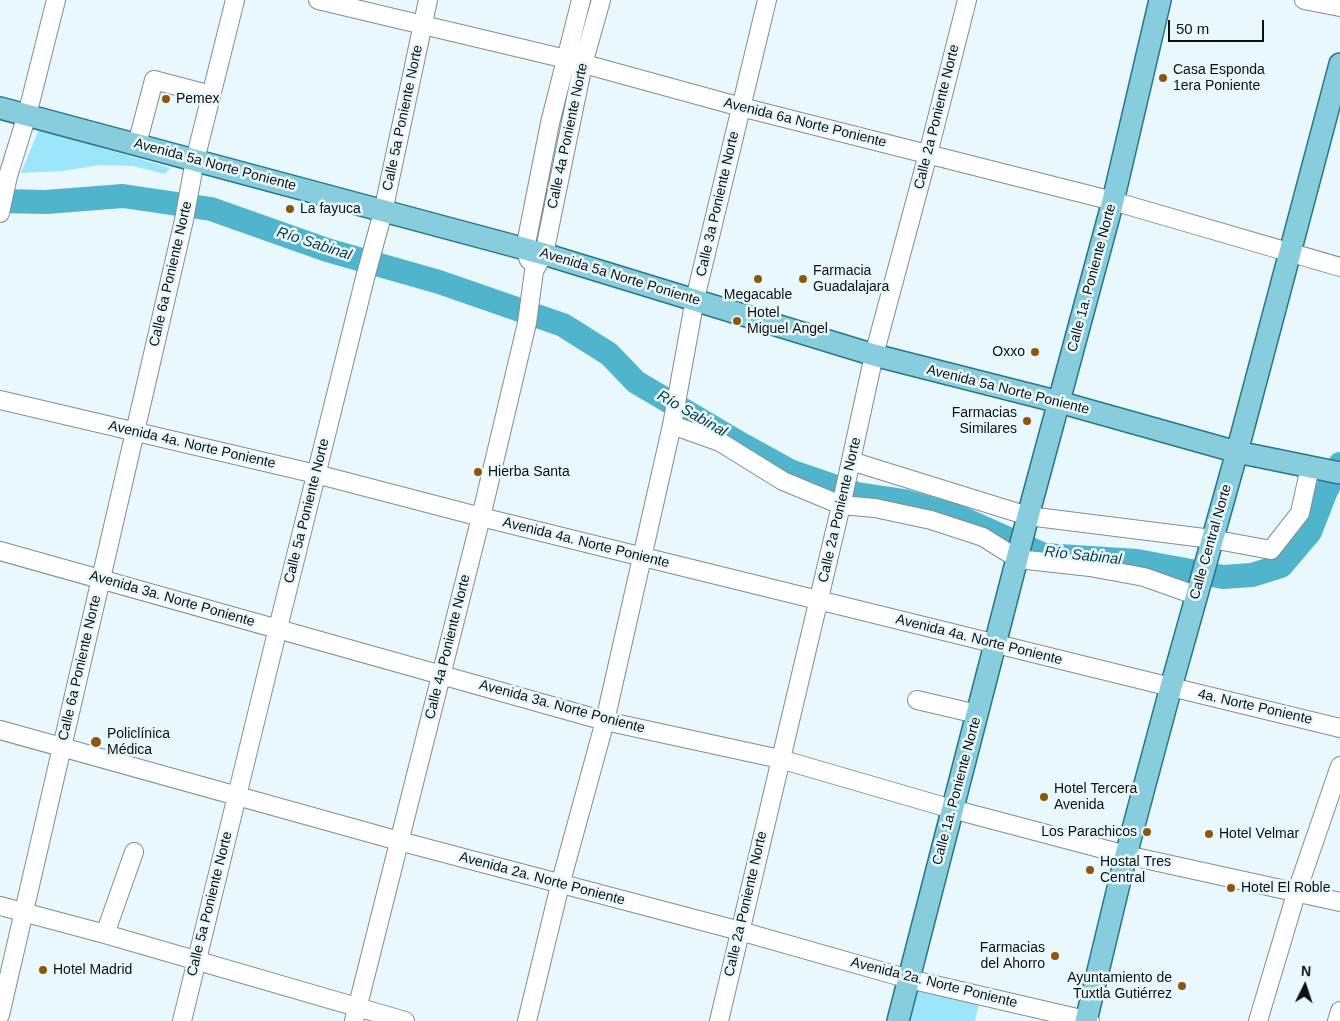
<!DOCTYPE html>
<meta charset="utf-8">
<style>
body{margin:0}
#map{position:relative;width:1340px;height:1021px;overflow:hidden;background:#e8f8fc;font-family:Arial,sans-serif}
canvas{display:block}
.north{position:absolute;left:1280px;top:961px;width:50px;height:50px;-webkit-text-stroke:4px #e8f8fc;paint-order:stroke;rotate:4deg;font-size:14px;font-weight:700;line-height:20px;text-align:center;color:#0c1213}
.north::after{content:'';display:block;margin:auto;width:18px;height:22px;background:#0c1213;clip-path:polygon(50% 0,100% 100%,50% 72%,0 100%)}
.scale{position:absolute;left:1168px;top:20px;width:96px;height:22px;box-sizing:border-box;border:2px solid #0c1213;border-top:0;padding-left:6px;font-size:15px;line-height:18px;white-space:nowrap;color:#0c1213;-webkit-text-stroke:4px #e8f8fc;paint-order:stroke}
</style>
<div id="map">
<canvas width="1340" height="1021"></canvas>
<div class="north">N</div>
<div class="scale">50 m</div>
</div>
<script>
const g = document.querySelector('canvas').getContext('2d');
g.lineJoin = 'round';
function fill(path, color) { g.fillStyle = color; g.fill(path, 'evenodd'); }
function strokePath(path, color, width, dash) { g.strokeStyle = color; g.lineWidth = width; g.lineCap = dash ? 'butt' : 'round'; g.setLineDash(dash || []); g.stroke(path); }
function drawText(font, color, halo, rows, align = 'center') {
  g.font = font + ' Arial,sans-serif'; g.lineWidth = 5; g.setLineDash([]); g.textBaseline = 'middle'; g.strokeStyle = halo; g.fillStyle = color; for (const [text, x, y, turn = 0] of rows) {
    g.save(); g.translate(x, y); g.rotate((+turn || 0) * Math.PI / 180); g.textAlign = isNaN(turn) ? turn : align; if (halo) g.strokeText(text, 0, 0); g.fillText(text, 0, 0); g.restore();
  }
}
fill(new Path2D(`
 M 39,129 L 170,168 L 165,174 L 133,166 L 99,165 L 63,171 L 21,173 Z
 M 913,986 L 979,1004 L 975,1021 L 903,1021 Z`), '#9be6fa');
strokePath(new Path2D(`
 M 0,201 L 46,202 L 123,196 L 211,209 L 327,250 L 439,282 L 563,325 L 609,354 L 636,382 L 741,444 L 790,471 L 857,494 L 904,501 L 957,516 L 1044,555 L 1137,561 L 1223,577 L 1252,575 L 1281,566 L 1310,532 L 1326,491 L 1340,464`), '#4fb4cc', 24);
const minor = new Path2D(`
 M 318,0 L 566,59 L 741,107 L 1113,201 L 1340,267
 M 1304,0 L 1340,7
 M 137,144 L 154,80 L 211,95
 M 0,213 L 8,176 L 27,115 L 56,0
 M 529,260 L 525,249 L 550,123 L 581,0
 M 0,400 L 316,474 L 481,517 L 1171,687 L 1340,728
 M 672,425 L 720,442 L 783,481 L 841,505 L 875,508 L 931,520 L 983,537 L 1018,559 L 1090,567 L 1144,577 L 1195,595
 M 851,461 L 1028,516 L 1212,539 L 1271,550 L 1300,513 L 1310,467
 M 0,551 L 605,721 L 780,759 L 952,809 L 1126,855 L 1340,902
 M 917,700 L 977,714
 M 0,730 L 399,841 L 740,931 L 909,979 L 1090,1021
 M 0,906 L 105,934 L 405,1021
 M 105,934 L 134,852
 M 0,1015 L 184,220 L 195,160 L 235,0
 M 182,1021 L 278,628 L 365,278 L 383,212 L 428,0
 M 354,1021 L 481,517 L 527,323 L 534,271 L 544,254 L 583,64 L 601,0
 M 527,1021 L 560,885 L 605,721 L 672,425 L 695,299 L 767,0
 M 719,1021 L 843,497 L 874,355 L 928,154 L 967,0
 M 1258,1021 L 1296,894 L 1340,766
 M 1337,1021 L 1340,1011`);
const major = new Path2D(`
 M 0,108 L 544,254 L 874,355 L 1059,402 L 1237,452 L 1340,473
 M 898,1021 L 1028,516 L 1113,201 L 1160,0
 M 1086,1021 L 1126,855 L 1171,687 L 1237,452 L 1340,64`);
strokePath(minor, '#808e92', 20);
strokePath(major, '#287687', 24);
strokePath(minor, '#fff', 18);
strokePath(major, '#87cddd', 21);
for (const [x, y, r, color] of [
 [1163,78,5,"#8e560d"],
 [166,99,5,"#8e560d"],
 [290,209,5,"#8e560d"],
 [758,279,5,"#8e560d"],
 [803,279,5,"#8e560d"],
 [737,321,5,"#8e560d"],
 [1035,352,5,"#8e560d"],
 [1027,421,5,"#8e560d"],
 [478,472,5,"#8e560d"],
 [96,742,6,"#8e560d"],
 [1044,797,5,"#8e560d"],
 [1147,832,5,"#8e560d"],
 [1209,834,5,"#8e560d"],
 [1090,870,5,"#8e560d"],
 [1231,888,5,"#8e560d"],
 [1055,956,5,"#8e560d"],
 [43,970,5,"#8e560d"],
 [1182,986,5,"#8e560d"]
]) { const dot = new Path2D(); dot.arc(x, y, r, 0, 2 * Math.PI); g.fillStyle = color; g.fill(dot); strokePath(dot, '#e8f8fc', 2); }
drawText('14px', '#0c1213', '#e8f8fc', [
 ["Casa Esponda",1173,70],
 ["1era Poniente",1173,86],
 ["Pemex",176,99],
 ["La fayuca",300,209],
 ["Farmacia",813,271],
 ["Guadalajara",813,287],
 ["Megacable",758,295,"center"],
 ["Hotel",747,313],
 ["Miguel Angel",747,329],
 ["Oxxo",1025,352,"right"],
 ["Farmacias",1017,413,"right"],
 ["Similares",1017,429,"right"],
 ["Hierba Santa",488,472],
 ["Policlínica",107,734],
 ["Médica",107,750],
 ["Hotel Tercera",1054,789],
 ["Avenida",1054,805],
 ["Los Parachicos",1137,832,"right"],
 ["Hotel Velmar",1219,834],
 ["Hostal Tres",1100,862],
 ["Central",1100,878],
 ["Hotel El Roble",1241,888],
 ["Farmacias",1045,948,"right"],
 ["del Ahorro",1045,964,"right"],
 ["Hotel Madrid",53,970],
 ["Ayuntamiento de",1172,978,"right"],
 ["Tuxtla Gutiérrez",1172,994,"right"]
], 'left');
drawText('14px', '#0c1213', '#e8f8fc', [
 ["Calle 2a Poniente Norte",937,117,-76],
 ["Calle 5a Poniente Norte",403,118,-78],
 ["Avenida 6a Norte Poniente",805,123,14],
 ["Calle 4a Poniente Norte",568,136,-78],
 ["Avenida 5a Norte Poniente",215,165,15],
 ["Calle 3a Poniente Norte",718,204,-77],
 ["Calle 6a Poniente Norte",171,274,-77],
 ["Avenida 5a Norte Poniente",620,277,17],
 ["Calle 1a. Poniente Norte",1092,278,-75],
 ["Avenida 5a Norte Poniente",1008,390,14],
 ["Avenida 4a. Norte Poniente",192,445,13],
 ["Calle 2a Poniente Norte",840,510,-77],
 ["Calle 5a Poniente Norte",307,511,-76],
 ["Calle Central Norte",1211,542,-74],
 ["Avenida 4a. Norte Poniente",586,543,14],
 ["Avenida 3a. Norte Poniente",172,599,16],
 ["Avenida 4a. Norte Poniente",979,640,14],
 ["Calle 4a Poniente Norte",448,647,-76],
 ["Calle 6a Poniente Norte",80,668,-77],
 ["Avenida 3a. Norte Poniente",562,707,15],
 ["4a. Norte Poniente",1255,707,13],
 ["Calle 1a. Poniente Norte",957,791,-75],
 ["Avenida 2a. Norte Poniente",542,879,15],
 ["Calle 5a Poniente Norte",210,904,-76],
 ["Calle 2a Poniente Norte",746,904,-77],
 ["Avenida 2a. Norte Poniente",934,983,14]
]);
drawText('italic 15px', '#0a3a44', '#e8f8fc', [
 ["Río Sabinal",314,244,18],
 ["Río Sabinal",692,414,30],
 ["Río Sabinal",1083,556,6]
]);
</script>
